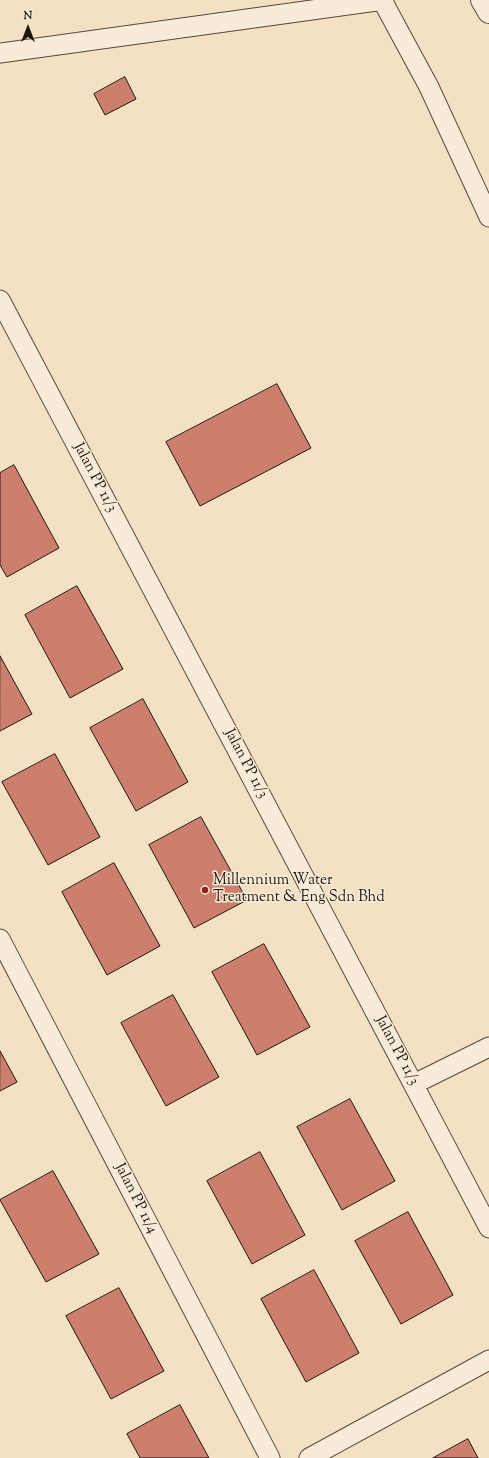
<!DOCTYPE html>
<style>
body{margin:0}
#map{position:relative;width:489px;height:1458px;overflow:hidden;background:#f4e0c3;font-family:"Sorts Mill Goudy",serif}
canvas{display:block}
.north{position:absolute;left:8px;top:8px;width:40px;height:40px;-webkit-text-stroke:3px #f8ebd8;paint-order:stroke;rotate:0deg;font-size:11px;font-weight:700;line-height:16px;text-align:center;color:#20150f}
.north::after{content:'';display:block;margin:auto;width:14px;height:18px;background:#20150f;clip-path:polygon(50% 0,100% 100%,50% 72%,0 100%)}
</style>
<div id="map">
<canvas width="489" height="1458"></canvas>
<div class="north">N</div>
</div>
<script>
const g = document.querySelector('canvas').getContext('2d');
g.lineJoin = 'round';
function fill(path, color) { g.fillStyle = color; g.fill(path, 'evenodd'); }
function strokePath(path, color, width, dash) { g.strokeStyle = color; g.lineWidth = width; g.lineCap = dash ? 'butt' : 'round'; g.setLineDash(dash || []); g.stroke(path); }
function drawText(font, color, halo, rows, align = 'center') {
  g.font = font + ' "Sorts Mill Goudy",serif'; g.lineWidth = 3; g.setLineDash([]); g.textBaseline = 'middle'; g.strokeStyle = halo; g.fillStyle = color; for (const [text, x, y, turn = 0] of rows) {
    g.save(); g.translate(x, y); g.rotate((+turn || 0) * Math.PI / 180); g.textAlign = isNaN(turn) ? turn : align; if (halo) g.strokeText(text, 0, 0); g.fillText(text, 0, 0); g.restore();
  }
}
const building = new Path2D(`
 M 125,77 L 136,99 L 105,115 L 94,94 Z
 M 277,384 L 311,448 L 200,506 L 166,442 Z
 M 14,465 L 59,548 L 7,577 L 0,565 L 0,473 Z
 M 77,586 L 123,669 L 70,698 L 25,615 Z
 M 0,656 L 32,714 L 0,731 Z
 M 143,699 L 188,782 L 136,811 L 90,728 Z
 M 55,754 L 100,837 L 48,865 L 2,782 Z
 M 201,817 L 247,900 L 194,928 L 149,845 Z
 M 114,863 L 160,946 L 107,975 L 62,892 Z
 M 264,944 L 310,1027 L 257,1055 L 212,972 Z
 M 173,995 L 219,1077 L 166,1106 L 121,1023 Z
 M 0,1051 L 17,1082 L 0,1091 Z
 M 350,1099 L 395,1181 L 342,1210 L 297,1127 Z
 M 260,1152 L 305,1235 L 252,1264 L 207,1181 Z
 M 53,1171 L 99,1254 L 46,1282 L 0,1200 Z
 M 408,1212 L 453,1295 L 401,1324 L 355,1241 Z
 M 314,1270 L 359,1353 L 306,1382 L 261,1299 Z
 M 119,1288 L 164,1371 L 111,1399 L 66,1316 Z
 M 180,1405 L 209,1458 L 140,1458 L 127,1434 Z
 M 468,1439 L 478,1458 L 433,1458 Z`);
fill(building, '#cd7f6e');
strokePath(building, '#20150f', 1);
const minor = new Path2D(`
 M 382,0 L 429,87 L 489,217
 M 0,53 L 384,0
 M 0,300 L 489,1228
 M 0,939 L 270,1458
 M 414,1084 L 489,1047
 M 309,1458 L 489,1360`);
const tertiary = new Path2D(`
 M 482,0 L 489,12`);
strokePath(minor, '#55483c', 21);
strokePath(tertiary, '#55483c', 24);
strokePath(minor, '#f8ebd8', 19);
strokePath(tertiary, '#f8ebd8', 22);
for (const [x, y, r, color] of [
 [205,890,4,"#8f2418"]
]) { const dot = new Path2D(); dot.arc(x, y, r, 0, 2 * Math.PI); g.fillStyle = color; g.fill(dot); strokePath(dot, '#f8ebd8', 1.5); }
drawText('15px', '#20150f', '#f8ebd8', [
 ["Jalan PP 11/3",94,478,62],
 ["Jalan PP 11/3",245,764,62],
 ["Jalan PP 11/3",396,1051,62],
 ["Jalan PP 11/4",135,1199,63]
]);
drawText('15px', '#20150f', '#f8ebd8', [
 ["Millennium Water",213,881],
 ["Treatment & Eng Sdn Bhd",213,898]
], 'left');
</script>
